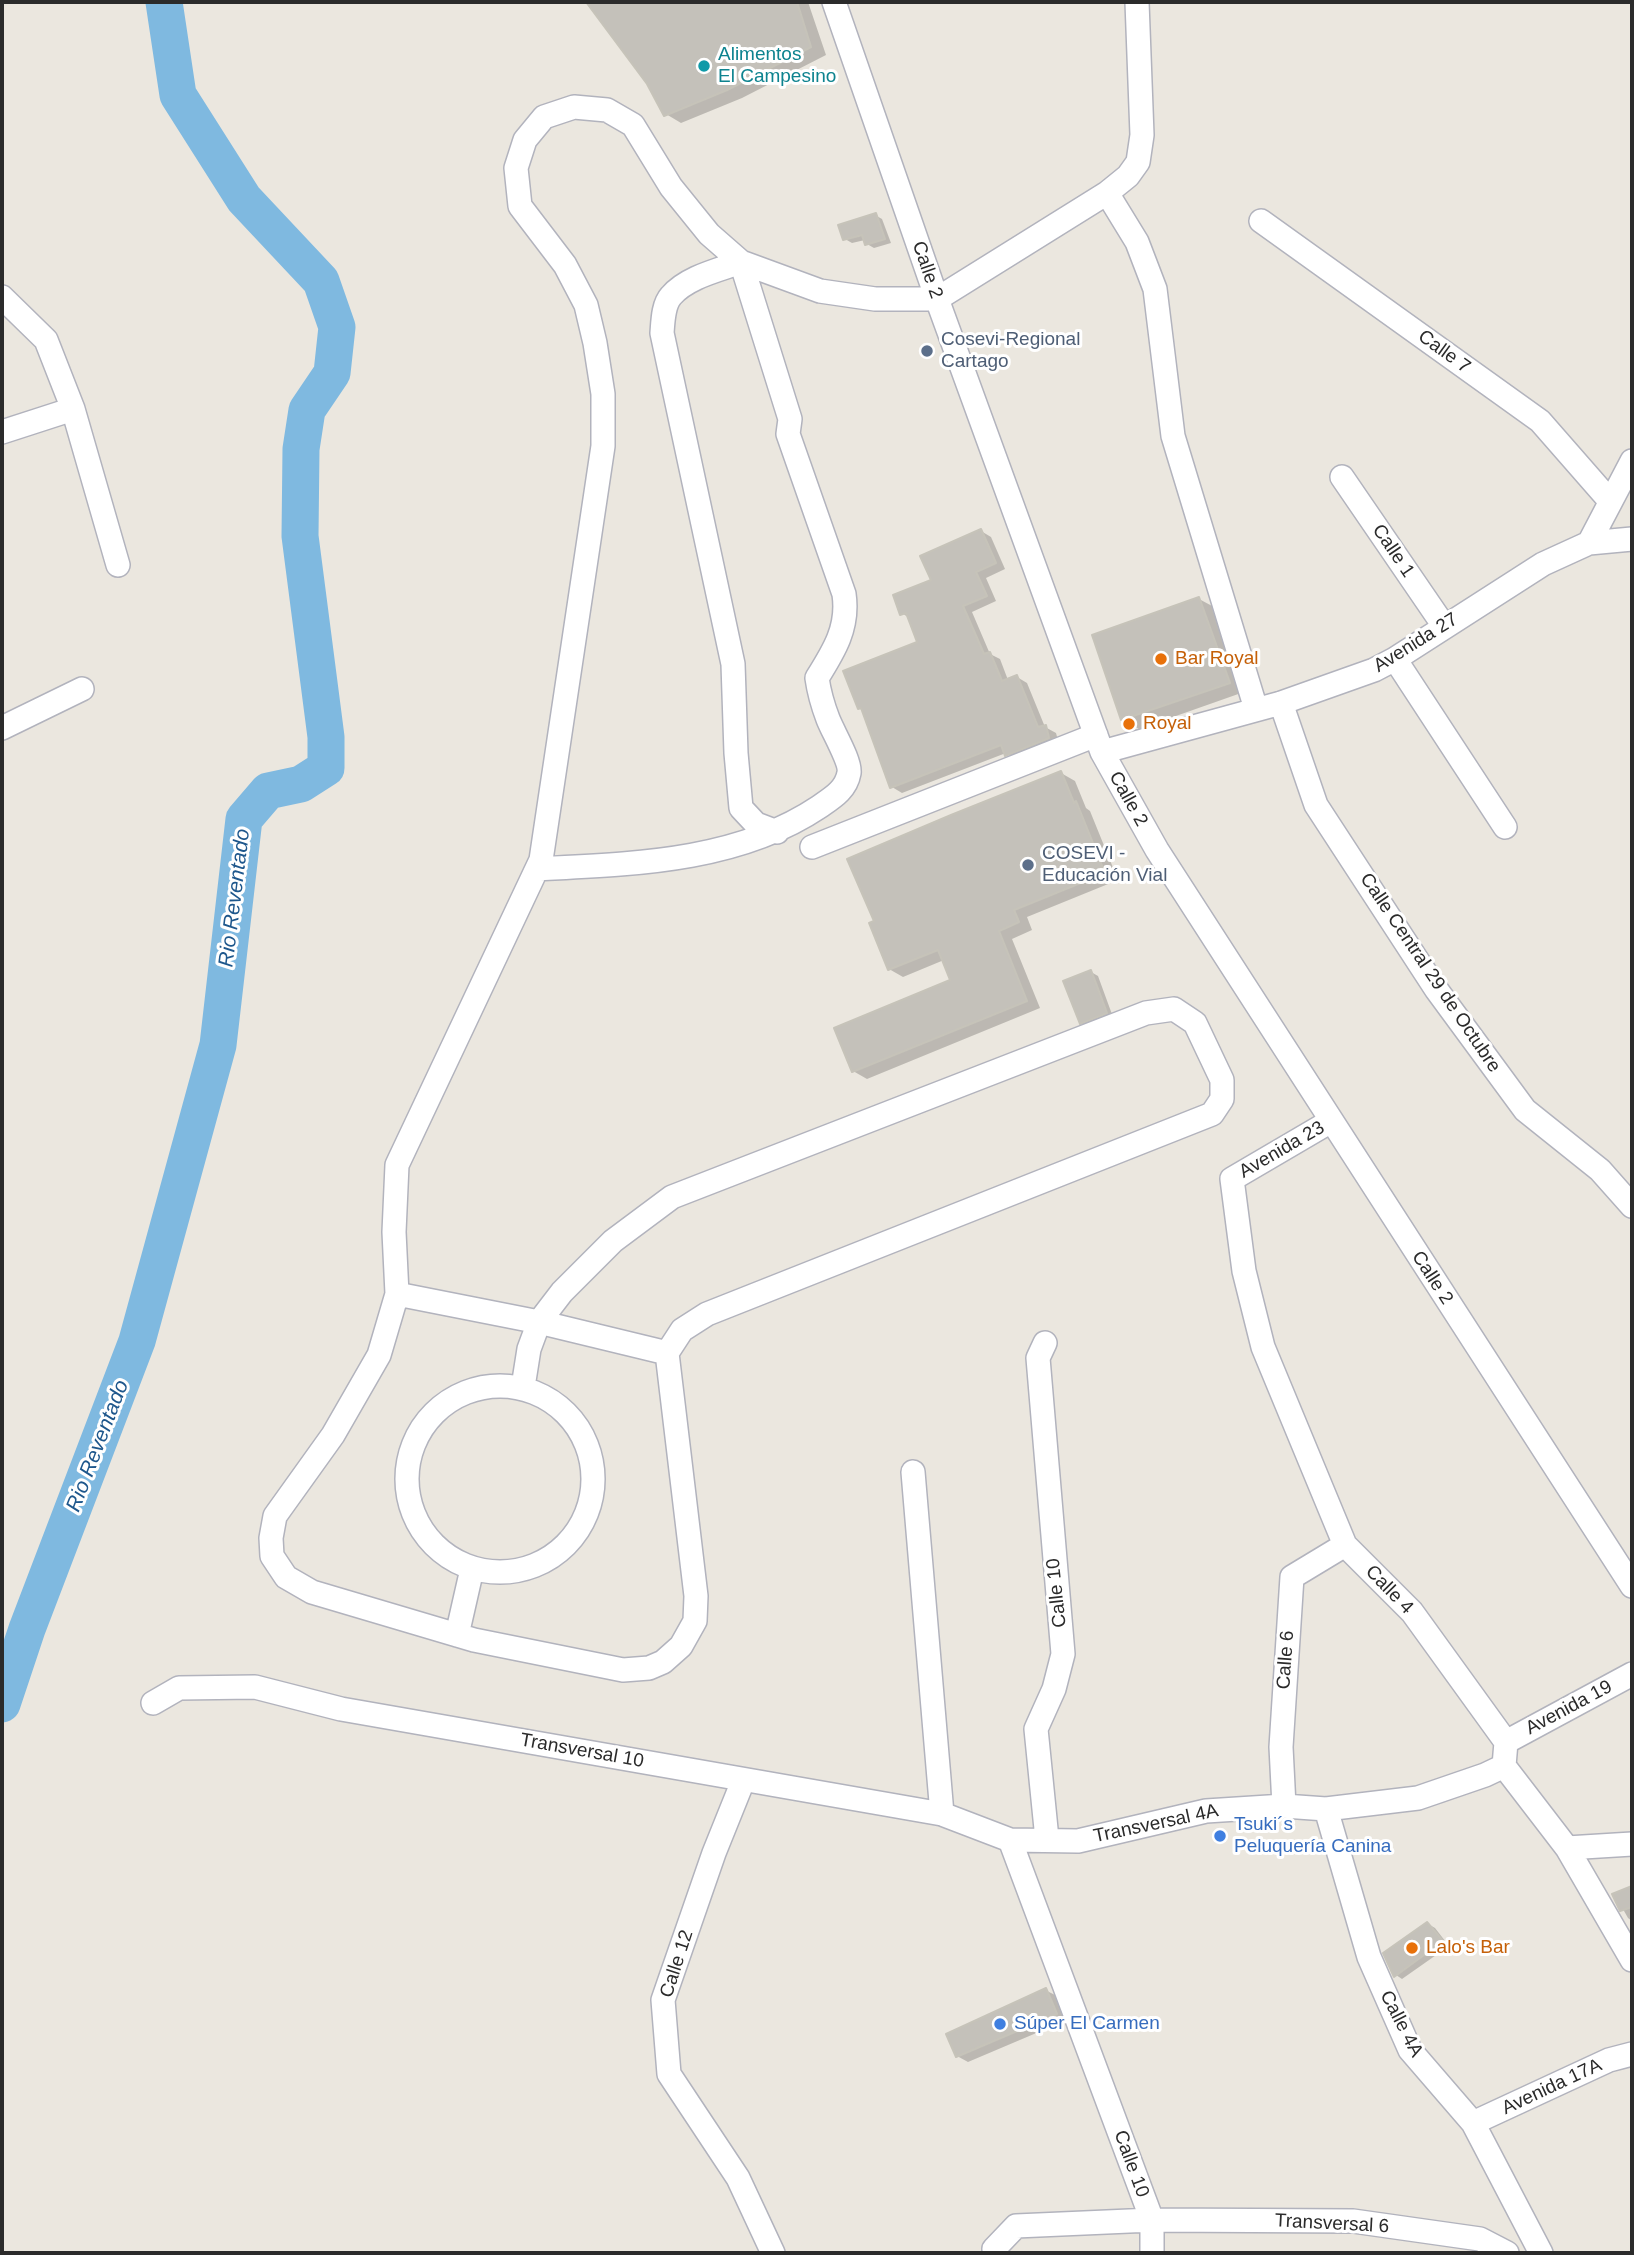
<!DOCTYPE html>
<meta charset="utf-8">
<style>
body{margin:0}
#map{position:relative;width:1634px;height:2255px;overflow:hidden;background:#ebe7df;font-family:Helvetica,sans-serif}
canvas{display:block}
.frame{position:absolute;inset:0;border:4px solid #2b2b2b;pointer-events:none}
</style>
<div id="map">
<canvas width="1634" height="2255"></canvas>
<div class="frame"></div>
</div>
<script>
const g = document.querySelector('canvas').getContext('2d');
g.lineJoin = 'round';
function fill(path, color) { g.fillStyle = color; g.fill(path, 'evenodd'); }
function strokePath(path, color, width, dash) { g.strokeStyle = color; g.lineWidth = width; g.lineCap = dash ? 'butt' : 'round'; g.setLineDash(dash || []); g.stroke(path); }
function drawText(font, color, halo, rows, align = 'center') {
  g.font = font + ' Helvetica,sans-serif'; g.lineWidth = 6; g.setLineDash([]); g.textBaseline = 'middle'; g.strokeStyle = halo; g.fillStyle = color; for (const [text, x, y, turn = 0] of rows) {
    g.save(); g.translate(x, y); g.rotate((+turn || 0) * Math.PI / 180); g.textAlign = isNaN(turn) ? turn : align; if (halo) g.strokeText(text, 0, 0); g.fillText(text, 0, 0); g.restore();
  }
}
fill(new Path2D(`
 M 587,2 L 808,2 L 826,55 L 742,98 L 681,123 L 666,114 L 648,83 Z
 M 875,215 L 882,219 L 891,243 L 874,248 L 867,244 L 865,240 L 852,243 L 845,239 Z
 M 981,531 L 991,537 L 1005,569 L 986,578 L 996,601 L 972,612 L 990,654 L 1000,659 L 1008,680 L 1017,677 L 1027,683 L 1045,727 L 1056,733 L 1059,744 L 1017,761 L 1006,753 L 902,793 L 892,787 L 863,710 L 860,708 L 919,643 L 909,618 L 902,613 Z
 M 1199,599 L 1214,607 L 1244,692 L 1139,729 L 1124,720 L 1094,636 Z
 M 1061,773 L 1075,781 L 1086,808 L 1090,811 L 1118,880 L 1027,917 L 1032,930 L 1012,939 L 1040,1008 L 867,1079 L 853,1071 L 952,981 L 944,960 L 903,977 L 889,969 Z
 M 1091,972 L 1098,976 L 1113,1017 L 1088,1027 L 1081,1023 Z
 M 1632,1888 L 1632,1921 L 1628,1918 L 1615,1895 Z
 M 1428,1924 L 1435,1928 L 1449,1946 L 1402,1979 L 1396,1975 Z
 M 1045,1990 L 1057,1996 L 1067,2020 L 968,2062 L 957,2056 Z`), '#0003');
strokePath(new Path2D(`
 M 2,1704 L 27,1629 L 137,1341 L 218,1045 L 244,819 L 268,791 L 301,784 L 326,768 L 326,737 L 300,536 L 301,449 L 307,410 L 332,373 L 337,327 L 321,281 L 244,199 L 178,95 L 164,2`), '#7fb9e0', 37);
const building = new Path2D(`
 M 586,2 L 797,2 L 811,47 L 727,90 L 664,116 L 647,84 Z
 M 876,213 L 885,239 L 865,245 L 862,235 L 843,240 L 838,225 Z
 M 981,529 L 996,563 L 976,572 L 987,596 L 963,606 L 984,654 L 990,652 L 1002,681 L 1017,675 L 1038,727 L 1046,725 L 1049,738 L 1005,756 L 1001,745 L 890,788 L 861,708 L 858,709 L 843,671 L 917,642 L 906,613 L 900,615 L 893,595 L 931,580 L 920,556 Z
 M 1199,597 L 1230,683 L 1121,720 L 1092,635 Z
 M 1061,771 L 1074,803 L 1076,801 L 1105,873 L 1014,910 L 1019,922 L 999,931 L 1027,1001 L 852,1072 L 834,1028 L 950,980 L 938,950 L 888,970 L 869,923 L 874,921 L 847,859 L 951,815 Z
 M 1091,970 L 1107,1013 L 1080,1024 L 1063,981 Z
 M 1632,1886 L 1632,1907 L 1620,1911 L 1612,1894 Z
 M 1427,1922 L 1443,1941 L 1394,1977 L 1383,1953 Z
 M 1046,1988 L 1057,2014 L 956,2057 L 946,2034 Z`);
fill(building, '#c4c1ba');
strokePath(building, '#c6c3b9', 2);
const minor = new Path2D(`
 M 834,2 L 937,299 L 1102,752 L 1157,850 L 1632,1586
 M 1107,193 L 1137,242 L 1155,289 L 1173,436 L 1256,709
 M 1261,221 L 1540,421 L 1610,501
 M 741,262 C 719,270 687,277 671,296 C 663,305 663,321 662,333 L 733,664 L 736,753 L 741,808 L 756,824 L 777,832
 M 2,297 L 46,340 L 73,409 L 118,565
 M 2,432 L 73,409
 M 1342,477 L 1444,626
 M 1589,543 L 1632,539
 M 1395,659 L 1505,827
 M 1281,703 L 1316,805 L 1436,989 L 1525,1110 L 1600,1170 L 1632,1206
 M 2,728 L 82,689
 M 1102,752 L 1281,703 L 1374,670 L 1395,659 L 1543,564 L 1589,543 L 1632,461
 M 812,847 L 1096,735
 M 537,869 C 632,864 737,862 819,807 C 832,798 846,790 849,773 C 851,762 833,732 828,719 C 823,706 819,692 817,678 C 834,651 849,627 844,594 L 788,434 L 790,419 L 741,262
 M 1331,1121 L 1232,1179 L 1244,1271 L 1263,1347 L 1345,1545 L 1412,1612 L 1506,1742 L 1504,1766 L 1567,1848 L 1632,1960
 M 397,1294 L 539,1322 L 667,1353
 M 1045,1343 L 1038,1358 L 1063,1654 L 1054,1689 L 1036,1729 L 1047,1839
 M407 1479a93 93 0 1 1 186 0a93 93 0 1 1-186 0Z
 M 523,1387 L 529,1349 L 539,1322 L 562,1292 L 613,1241 L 672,1197 L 1146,1013 L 1174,1009 L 1195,1023 L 1222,1080 L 1222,1099 L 1212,1114 L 707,1314 L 682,1330 L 667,1353 L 696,1596 L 695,1621 L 681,1646 L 663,1662 L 649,1668 L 623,1670 L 474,1640 L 312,1592 L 286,1577 L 272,1556 L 271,1538 L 275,1516 L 333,1435 L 379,1355 L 397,1294 L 394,1232 L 397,1165 L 541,860 L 603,446 L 603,394 L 595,343 L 586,305 L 565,265 L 520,206 L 516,168 L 525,140 L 544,117 L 574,107 L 607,110 L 633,125 L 671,187 L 709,234 L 741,262 L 820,291 L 875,299 L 937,299 L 1107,193 L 1128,176 L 1138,162 L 1142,135 L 1137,2
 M 913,1472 L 942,1814
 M 457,1635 L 472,1569
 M 153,1703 L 179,1688 L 255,1687 L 341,1709 L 942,1814 L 1010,1840 L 1078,1841 L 1206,1811 L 1284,1806 L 1326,1809 L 1418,1798 L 1485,1775 L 1504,1766
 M 1506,1742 L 1632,1674
 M 743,1781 L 714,1853 L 663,2000 L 669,2074 L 738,2178 L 773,2253
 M 1284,1806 L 1281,1747 L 1292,1577 L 1345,1545
 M 1326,1809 L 1369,1957 L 1410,2050 L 1473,2123 L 1541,2253
 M 1010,1840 L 1152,2220 L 1152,2253
 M 1567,1848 L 1632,1844
 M 1473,2123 L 1609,2060 L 1632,2054
 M 995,2253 L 994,2249 L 1016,2226 L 1152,2220 L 1353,2221 L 1480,2239 L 1507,2253`);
strokePath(minor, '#b2b3bd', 26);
strokePath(minor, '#fff', 23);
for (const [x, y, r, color] of [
 [704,66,7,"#0f9aa8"],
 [927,351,7,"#5c6f8a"],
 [1161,659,7,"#e8710a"],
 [1129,724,7,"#e8710a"],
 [1028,865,7,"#5c6f8a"],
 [1220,1836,7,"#3f7fe0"],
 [1412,1948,7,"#e8710a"],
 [1000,2024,7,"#3f7fe0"]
]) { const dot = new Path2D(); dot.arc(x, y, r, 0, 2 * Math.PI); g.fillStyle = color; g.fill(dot); strokePath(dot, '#fff', 2.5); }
drawText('19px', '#0d838f', '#fff', [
 ["Alimentos",718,55],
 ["El Campesino",718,77]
], 'left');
drawText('19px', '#2b2b2b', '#fff', [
 ["Calle 2",927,270,71],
 ["Calle 7",1444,352,36],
 ["Calle 1",1393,551,56],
 ["Avenida 27",1416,643,-32],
 ["Calle 2",1128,799,61],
 ["Calle Central 29 de Octubre",1430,973,56],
 ["Avenida 23",1282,1150,-30],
 ["Calle 2",1432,1278,57],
 ["Calle 4",1389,1590,46],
 ["Calle 10",1057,1593,-96],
 ["Calle 6",1286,1660,-86],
 ["Avenida 19",1569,1708,-28],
 ["Transversal 10",582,1751,10],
 ["Transversal 4A",1156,1824,-12],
 ["Calle 12",677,1964,-72],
 ["Calle 4A",1401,2024,63],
 ["Avenida 17A",1552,2087,-25],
 ["Calle 10",1131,2164,70],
 ["Transversal 6",1332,2224,3]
]);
drawText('19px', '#4e5e75', '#fff', [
 ["Cosevi-Regional",941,340],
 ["Cartago",941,362],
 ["COSEVI -",1042,854],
 ["Educación Vial",1042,876]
], 'left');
drawText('19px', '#c56008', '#fff', [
 ["Bar Royal",1175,659],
 ["Royal",1143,724],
 ["Lalo's Bar",1426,1948]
], 'left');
drawText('19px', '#366cbe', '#fff', [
 ["Tsuki´s",1234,1825],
 ["Peluquería Canina",1234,1847],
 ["Súper El Carmen",1014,2024]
], 'left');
drawText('italic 21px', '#1e578c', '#fff', [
 ["Rio Reventado",235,898,-83],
 ["Rio Reventado",98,1446,-69]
]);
</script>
